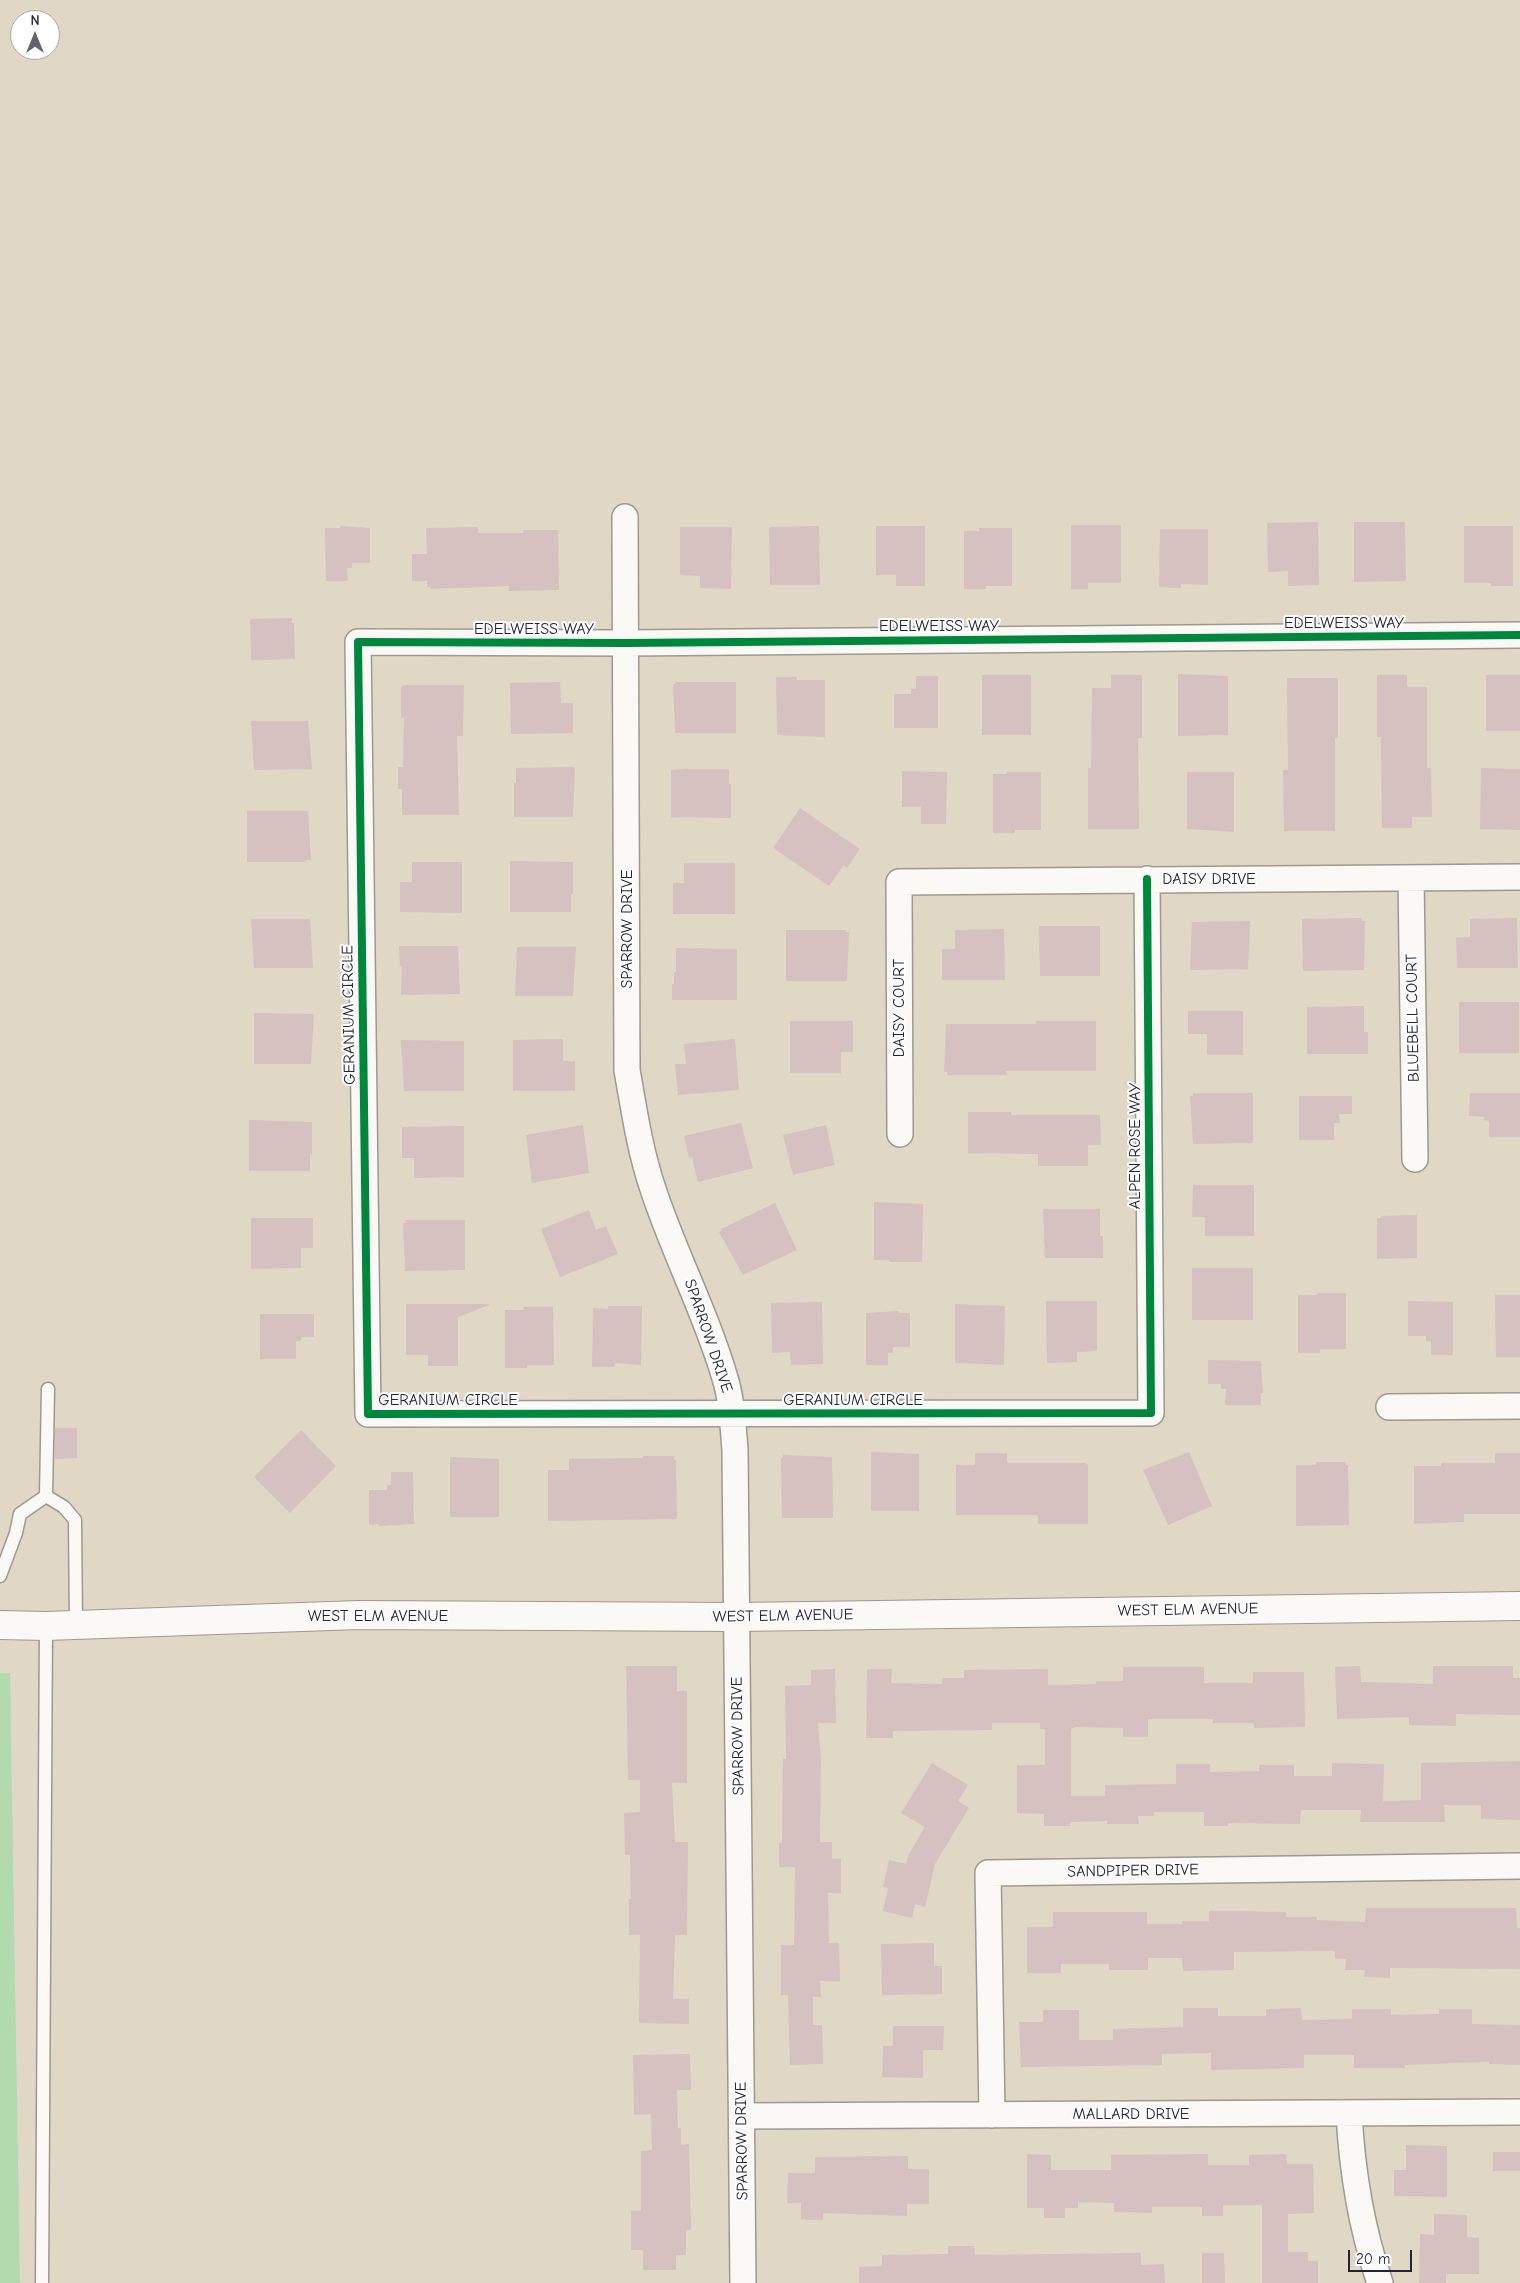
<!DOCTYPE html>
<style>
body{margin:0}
#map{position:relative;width:1520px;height:2283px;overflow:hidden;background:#e0d8c5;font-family:"Comic Neue",sans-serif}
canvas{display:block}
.north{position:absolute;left:10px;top:10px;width:50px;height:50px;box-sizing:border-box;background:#fff;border:1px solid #a7a7b1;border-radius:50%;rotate:0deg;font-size:14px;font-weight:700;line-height:20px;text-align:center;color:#22223b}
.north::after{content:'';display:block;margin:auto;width:18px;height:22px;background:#64626b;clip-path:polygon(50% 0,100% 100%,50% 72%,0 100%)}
.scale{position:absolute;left:1348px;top:2250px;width:64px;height:22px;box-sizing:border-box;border:2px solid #22223b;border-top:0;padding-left:6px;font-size:15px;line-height:18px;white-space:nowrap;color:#22223b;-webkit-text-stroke:4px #fff;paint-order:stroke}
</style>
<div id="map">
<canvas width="1520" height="2283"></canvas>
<div class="north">N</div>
<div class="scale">20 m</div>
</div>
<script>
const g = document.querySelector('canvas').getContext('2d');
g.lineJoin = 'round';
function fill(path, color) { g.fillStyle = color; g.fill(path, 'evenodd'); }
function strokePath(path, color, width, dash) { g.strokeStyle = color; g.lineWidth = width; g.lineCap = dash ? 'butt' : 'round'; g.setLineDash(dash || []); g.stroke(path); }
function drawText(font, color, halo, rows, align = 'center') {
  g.font = font + ' "Comic Neue",sans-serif'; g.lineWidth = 4; g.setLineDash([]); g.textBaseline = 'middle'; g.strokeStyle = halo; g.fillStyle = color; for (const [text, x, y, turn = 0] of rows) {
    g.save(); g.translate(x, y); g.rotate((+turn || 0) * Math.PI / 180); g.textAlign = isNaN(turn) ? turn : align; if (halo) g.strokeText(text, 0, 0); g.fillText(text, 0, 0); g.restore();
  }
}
fill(new Path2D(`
 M 0,1673 L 10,1673 L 20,2283 L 0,2283 Z`), '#b1daaf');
fill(new Path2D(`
 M 1318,522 L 1319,585 L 1288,586 L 1288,571 L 1268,572 L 1267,523 Z
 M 1354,522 L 1405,522 L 1406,581 L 1354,582 Z
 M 1071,525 L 1121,525 L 1121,583 L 1088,583 L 1088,589 L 1071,589 Z
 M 340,526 L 370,528 L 370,563 L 352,563 L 352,568 L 347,568 L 348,581 L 326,581 L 325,528 L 340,528 Z
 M 819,526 L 820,585 L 770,585 L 769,527 Z
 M 876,526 L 925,526 L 925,586 L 896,586 L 896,575 L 876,575 Z
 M 1464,526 L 1513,526 L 1513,586 L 1491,586 L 1491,583 L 1464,583 Z
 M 478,527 L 478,533 L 523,533 L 523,530 L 558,530 L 559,590 L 509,591 L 509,586 L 430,589 L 430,587 L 427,587 L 427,581 L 412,581 L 412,554 L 427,554 L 426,528 Z
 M 680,527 L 732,527 L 731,589 L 700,588 L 700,576 L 680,575 Z
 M 979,528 L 1012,528 L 1012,586 L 986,586 L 986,589 L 964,589 L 964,531 L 979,531 Z
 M 1160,529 L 1208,529 L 1208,585 L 1181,584 L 1181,588 L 1159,587 Z
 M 292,618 L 292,623 L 294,623 L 295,659 L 251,660 L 250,619 Z
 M 1178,674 L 1228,676 L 1228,735 L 1178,736 Z
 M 982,675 L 1031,675 L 1031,735 L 982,735 Z
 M 1111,675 L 1142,675 L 1142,738 L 1138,738 L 1139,829 L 1088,829 L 1088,768 L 1091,768 L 1092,688 L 1111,688 Z
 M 1377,675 L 1407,675 L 1407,687 L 1427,687 L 1427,768 L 1431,768 L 1432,817 L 1412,817 L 1412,828 L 1382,828 L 1381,737 L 1377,737 Z
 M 1486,675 L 1520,675 L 1520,731 L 1486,731 Z
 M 916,676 L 938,676 L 938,728 L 894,728 L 894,694 L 911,694 L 911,689 L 916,689 Z
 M 776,677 L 797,677 L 797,680 L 825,680 L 825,737 L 777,735 Z
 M 1287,678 L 1338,678 L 1338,738 L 1335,738 L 1335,831 L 1284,831 L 1283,770 L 1288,770 Z
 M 560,682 L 561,703 L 573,703 L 573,733 L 511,734 L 510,683 Z
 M 675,682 L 736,682 L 736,733 L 675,733 L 673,684 L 675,684 Z
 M 403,685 L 464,685 L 463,736 L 457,736 L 459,815 L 402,815 L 402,789 L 398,789 L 398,767 L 403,767 L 404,718 L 401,718 L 401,687 Z
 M 251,721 L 308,721 L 312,769 L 254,770 Z
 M 575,767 L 573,817 L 514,817 L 514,783 L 516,783 L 516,768 Z
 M 1481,768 L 1520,769 L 1520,830 L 1480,829 Z
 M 687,769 L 729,769 L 729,784 L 731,784 L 731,818 L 671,817 L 671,770 Z
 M 902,771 L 947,772 L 946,824 L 921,824 L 921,807 L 902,807 Z
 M 1007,772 L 1041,772 L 1041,830 L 1015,830 L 1015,833 L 993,833 L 993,774 L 1007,774 Z
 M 1187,772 L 1234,772 L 1234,832 L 1187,829 Z
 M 800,808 L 860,849 L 847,868 L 844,865 L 829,886 L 773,848 Z
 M 247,811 L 308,811 L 311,860 L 306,860 L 306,862 L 247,862 Z
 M 510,861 L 573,862 L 573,894 L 571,894 L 571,912 L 510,912 Z
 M 412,862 L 462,862 L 462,913 L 400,912 L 400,882 L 412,882 Z
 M 684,863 L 735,863 L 735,914 L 673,914 L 673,883 L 684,883 Z
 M 1362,918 L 1362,921 L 1365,921 L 1364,970 L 1303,971 L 1302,919 Z
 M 1517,918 L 1518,968 L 1457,968 L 1456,938 L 1470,937 L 1470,919 Z
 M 251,919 L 310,919 L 313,968 L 254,968 Z
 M 1250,921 L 1248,969 L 1190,970 L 1192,922 Z
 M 1039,926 L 1100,926 L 1100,976 L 1040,976 Z
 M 1004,929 L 1005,980 L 942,980 L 942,949 L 955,949 L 955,930 Z
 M 786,930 L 846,930 L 846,932 L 849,932 L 847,981 L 786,981 Z
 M 399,946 L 458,946 L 460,994 L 401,995 L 402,966 L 400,966 Z
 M 517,947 L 576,947 L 573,996 L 515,996 Z
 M 676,948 L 737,949 L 737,1000 L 672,1000 L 672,984 L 674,984 L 674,972 L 676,972 Z
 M 1459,1002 L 1519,1002 L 1519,1053 L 1459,1053 Z
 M 1364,1006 L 1364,1032 L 1368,1032 L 1368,1054 L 1307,1054 L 1307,1007 Z
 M 1188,1011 L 1243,1011 L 1243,1055 L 1207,1055 L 1207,1034 L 1188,1034 Z
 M 254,1013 L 314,1014 L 311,1064 L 254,1064 Z
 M 790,1021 L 853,1021 L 853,1052 L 841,1052 L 841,1073 L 790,1073 Z
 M 1036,1021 L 1096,1021 L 1096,1071 L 1006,1071 L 1007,1075 L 947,1075 L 947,1072 L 944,1072 L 946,1024 L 1036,1024 Z
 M 563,1039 L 563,1061 L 575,1061 L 575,1091 L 513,1091 L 513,1040 Z
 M 735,1039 L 739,1090 L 678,1095 L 675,1064 L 686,1064 L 684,1044 Z
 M 401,1040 L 464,1041 L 464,1091 L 404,1091 Z
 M 1193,1093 L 1253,1093 L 1253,1143 L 1193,1144 L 1190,1096 L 1193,1096 Z
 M 1470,1093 L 1520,1093 L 1520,1137 L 1489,1137 L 1489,1121 L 1484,1120 L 1484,1117 L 1469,1116 Z
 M 1299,1096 L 1352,1096 L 1352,1114 L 1339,1114 L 1340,1123 L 1334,1123 L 1334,1140 L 1299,1140 Z
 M 968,1112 L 1011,1112 L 1011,1115 L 1100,1115 L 1101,1145 L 1088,1145 L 1088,1166 L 1038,1166 L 1038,1154 L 968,1153 Z
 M 249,1120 L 312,1122 L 312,1154 L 310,1154 L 310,1171 L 249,1171 Z
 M 741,1123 L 753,1168 L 698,1182 L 692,1157 L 689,1158 L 684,1136 Z
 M 583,1125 L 589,1173 L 532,1183 L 526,1135 Z
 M 826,1125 L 835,1165 L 793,1175 L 783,1135 Z
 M 464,1126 L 464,1177 L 414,1178 L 414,1158 L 402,1158 L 402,1127 Z
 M 1193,1185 L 1254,1185 L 1254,1236 L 1205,1236 L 1205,1217 L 1192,1217 Z
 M 874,1202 L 923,1204 L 922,1262 L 889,1262 L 889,1260 L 874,1260 Z
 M 775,1203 L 797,1250 L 743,1275 L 719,1232 L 722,1231 L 721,1229 Z
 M 1043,1209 L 1100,1209 L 1100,1236 L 1103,1236 L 1103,1258 L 1045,1258 Z
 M 589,1210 L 596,1230 L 606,1226 L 618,1254 L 560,1277 L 541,1229 Z
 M 1417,1215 L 1417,1258 L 1377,1259 L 1377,1218 L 1381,1218 L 1381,1216 Z
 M 251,1218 L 313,1218 L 313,1248 L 301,1248 L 301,1268 L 251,1269 Z
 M 405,1220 L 465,1220 L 465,1270 L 405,1271 L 403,1223 L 406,1223 Z
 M 1192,1268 L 1253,1268 L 1253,1320 L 1192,1320 Z
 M 1317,1293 L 1346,1293 L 1346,1349 L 1320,1349 L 1320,1353 L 1298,1353 L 1298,1295 L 1317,1295 Z
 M 1495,1295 L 1520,1295 L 1520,1357 L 1496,1357 Z
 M 1046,1301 L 1097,1301 L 1097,1351 L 1077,1352 L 1077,1362 L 1047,1363 Z
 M 1408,1301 L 1453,1302 L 1453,1355 L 1431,1355 L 1431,1341 L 1426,1341 L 1426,1336 L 1408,1336 Z
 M 822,1302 L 823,1364 L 791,1365 L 790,1352 L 772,1353 L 771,1303 Z
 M 406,1304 L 489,1304 L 489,1305 L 458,1317 L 458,1366 L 428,1366 L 428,1355 L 406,1355 Z
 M 955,1304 L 1005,1306 L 1004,1365 L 955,1363 Z
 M 608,1306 L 642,1306 L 641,1365 L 615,1363 L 614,1367 L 592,1367 L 593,1308 L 608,1309 Z
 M 523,1307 L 553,1307 L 554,1365 L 527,1365 L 527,1368 L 505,1368 L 505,1310 L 524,1310 Z
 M 899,1311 L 899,1313 L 910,1313 L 910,1347 L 893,1347 L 893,1353 L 888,1353 L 888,1365 L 866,1365 L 866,1313 Z
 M 260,1314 L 314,1314 L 314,1337 L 301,1337 L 301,1341 L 296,1341 L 296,1359 L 260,1359 Z
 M 1208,1360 L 1261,1361 L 1263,1393 L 1261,1393 L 1261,1405 L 1225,1405 L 1226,1389 L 1221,1389 L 1221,1384 L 1208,1384 Z
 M 55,1428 L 77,1428 L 77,1458 L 55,1459 Z
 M 301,1430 L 336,1466 L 290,1513 L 254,1477 Z
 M 871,1452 L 919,1454 L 919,1511 L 871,1511 Z
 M 1189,1452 L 1212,1506 L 1168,1525 L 1143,1470 Z
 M 975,1453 L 1007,1453 L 1007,1463 L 1085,1463 L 1088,1465 L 1088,1524 L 1038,1524 L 1038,1515 L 956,1515 L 956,1465 L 975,1465 Z
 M 1495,1453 L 1520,1453 L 1520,1514 L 1464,1514 L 1464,1522 L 1414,1524 L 1414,1466 L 1441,1466 L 1441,1463 L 1495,1463 Z
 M 783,1455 L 832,1457 L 833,1518 L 782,1518 L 781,1458 L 783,1458 Z
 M 643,1456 L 674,1456 L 674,1460 L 676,1460 L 677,1519 L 548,1521 L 548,1470 L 569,1470 L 569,1459 L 643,1458 Z
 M 450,1457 L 499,1459 L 499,1517 L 450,1517 Z
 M 1316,1462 L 1346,1462 L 1346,1465 L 1348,1465 L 1349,1525 L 1296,1526 L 1296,1465 L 1316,1465 Z
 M 391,1472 L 413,1472 L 414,1524 L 379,1526 L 379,1524 L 369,1525 L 369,1490 L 387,1490 L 387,1485 L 391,1485 Z
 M 626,1666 L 677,1666 L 677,1691 L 687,1691 L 687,1783 L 672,1783 L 675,1842 L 688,1842 L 687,1935 L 675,1935 L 673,1999 L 689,1999 L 689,2024 L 639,2023 L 640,1935 L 629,1935 L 629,1899 L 631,1899 L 630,1855 L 625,1855 L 624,1813 L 640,1812 L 640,1780 L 628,1780 Z
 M 1360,1666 L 1361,1682 L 1433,1684 L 1433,1666 L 1513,1666 L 1513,1678 L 1520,1678 L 1520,1715 L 1456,1714 L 1456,1726 L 1409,1725 L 1409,1717 L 1337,1719 L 1335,1667 Z
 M 1123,1667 L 1204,1667 L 1204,1683 L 1253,1683 L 1253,1672 L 1304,1672 L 1305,1727 L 1254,1728 L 1254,1723 L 1213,1723 L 1213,1719 L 1148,1719 L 1148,1737 L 1123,1737 L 1123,1728 L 1075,1727 L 1071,1729 L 1071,1796 L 1105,1796 L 1105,1785 L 1176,1784 L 1176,1764 L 1210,1764 L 1210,1772 L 1259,1771 L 1259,1765 L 1294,1765 L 1294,1776 L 1332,1776 L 1332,1763 L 1384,1764 L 1383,1801 L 1421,1800 L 1421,1763 L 1520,1761 L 1520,1820 L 1481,1819 L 1481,1805 L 1444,1805 L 1445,1822 L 1360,1822 L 1361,1810 L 1301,1810 L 1300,1824 L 1228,1823 L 1228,1826 L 1204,1826 L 1204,1812 L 1154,1812 L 1154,1816 L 1138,1816 L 1139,1824 L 1107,1824 L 1107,1821 L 1070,1822 L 1070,1826 L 1044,1826 L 1044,1814 L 1017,1813 L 1017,1765 L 1045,1765 L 1045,1729 L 1040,1729 L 1040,1723 L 992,1723 L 992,1730 L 893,1731 L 893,1738 L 866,1738 L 867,1669 L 892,1669 L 891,1683 L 942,1684 L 942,1678 L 964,1678 L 964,1670 L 1048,1669 L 1048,1685 L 1096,1684 L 1096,1681 L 1123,1681 Z
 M 835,1669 L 836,1723 L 818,1723 L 821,1759 L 820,1842 L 832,1842 L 832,1859 L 841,1859 L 841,1893 L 828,1893 L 829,1943 L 839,1943 L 840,1981 L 820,1981 L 821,1997 L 813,1997 L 813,2025 L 822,2025 L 823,2064 L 790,2065 L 788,1995 L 781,1995 L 781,1945 L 794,1945 L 795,1867 L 779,1867 L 779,1843 L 782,1843 L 783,1759 L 786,1759 L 785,1686 L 811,1685 L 811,1670 Z
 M 932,1763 L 968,1785 L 958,1801 L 969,1808 L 935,1864 L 925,1907 L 915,1904 L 912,1918 L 883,1911 L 888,1888 L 883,1887 L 889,1860 L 906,1864 L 909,1854 L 925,1827 L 901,1813 Z
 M 1366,1908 L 1516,1908 L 1517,1928 L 1520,1928 L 1520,1969 L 1390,1968 L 1390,1978 L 1364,1977 L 1365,1970 L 1345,1970 L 1346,1959 L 1335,1959 L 1335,1951 L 1234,1952 L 1234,1970 L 1183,1971 L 1182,1958 L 1148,1958 L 1148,1970 L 1109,1970 L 1109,1964 L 1061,1964 L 1061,1973 L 1027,1973 L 1027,1927 L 1053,1927 L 1053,1912 L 1147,1912 L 1147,1924 L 1182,1924 L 1182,1921 L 1209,1921 L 1209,1911 L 1234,1911 L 1286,1912 L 1286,1917 L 1317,1917 L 1317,1920 L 1365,1922 Z
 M 934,1943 L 934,1966 L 942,1966 L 942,1994 L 882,1995 L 881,1944 Z
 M 1183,2008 L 1218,2008 L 1218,2016 L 1266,2016 L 1266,2009 L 1301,2008 L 1302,2020 L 1352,2019 L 1352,2009 L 1391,2009 L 1391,2015 L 1439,2014 L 1439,2009 L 1472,2009 L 1472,2024 L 1520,2025 L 1520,2065 L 1489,2064 L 1489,2062 L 1405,2065 L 1405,2068 L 1354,2068 L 1354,2055 L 1304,2055 L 1304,2068 L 1211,2070 L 1211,2053 L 1162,2054 L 1162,2065 L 1021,2067 L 1019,2022 L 1043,2022 L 1043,2010 L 1079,2010 L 1079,2040 L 1113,2040 L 1113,2029 L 1183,2027 Z
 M 893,2026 L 944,2026 L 943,2050 L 923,2050 L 923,2078 L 882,2077 L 883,2046 L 893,2046 Z
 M 690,2054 L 691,2090 L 677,2090 L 678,2128 L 681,2128 L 681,2145 L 689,2144 L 691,2230 L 686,2230 L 686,2255 L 676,2255 L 676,2270 L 643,2270 L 643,2250 L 631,2250 L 631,2211 L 641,2211 L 641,2151 L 652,2150 L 651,2114 L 634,2115 L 633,2055 Z
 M 1406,2145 L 1447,2146 L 1447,2197 L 1394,2196 L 1394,2170 L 1406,2170 Z
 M 1493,2152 L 1520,2152 L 1520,2171 L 1493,2171 Z
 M 1027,2154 L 1051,2155 L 1051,2170 L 1111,2170 L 1111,2155 L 1208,2154 L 1208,2165 L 1249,2165 L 1249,2155 L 1286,2154 L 1287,2164 L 1313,2164 L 1314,2213 L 1288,2214 L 1288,2252 L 1308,2252 L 1308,2261 L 1318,2261 L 1318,2283 L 1262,2283 L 1262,2205 L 1223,2205 L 1223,2216 L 1202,2216 L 1202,2207 L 1152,2207 L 1152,2213 L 1114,2212 L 1114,2203 L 1078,2202 L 1078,2208 L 1065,2208 L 1065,2218 L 1044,2218 L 1044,2208 L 1027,2208 Z
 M 908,2156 L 908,2169 L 929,2169 L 929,2204 L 907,2204 L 907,2216 L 823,2213 L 823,2220 L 801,2219 L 801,2203 L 787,2203 L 788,2173 L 815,2173 L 815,2157 Z
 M 1434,2214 L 1467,2215 L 1467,2237 L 1479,2238 L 1479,2274 L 1446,2274 L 1446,2283 L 1419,2283 L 1420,2234 L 1434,2235 Z
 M 948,2246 L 974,2246 L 975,2255 L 1141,2253 L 1141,2265 L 1164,2264 L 1165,2283 L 859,2283 L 859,2267 L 882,2266 L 882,2255 L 948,2254 Z
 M 1202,2253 L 1224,2253 L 1225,2283 L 1202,2283 Z`), '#d4c1c0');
const service = new Path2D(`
 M 48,1389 L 46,1496 L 64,1507 L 75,1520 L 76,1625
 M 0,1576 L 16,1533 L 20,1514 L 46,1496
 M 42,2283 L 46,1626`);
const minor = new Path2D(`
 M 625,517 L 627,1070 C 634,1110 640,1151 653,1189 C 674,1253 706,1313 725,1378 C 732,1401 733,1426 735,1450 L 743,2283
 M 1411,878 L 1415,1159
 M 1147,879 L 1151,1413 L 368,1414 L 358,642 L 626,643 L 1520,635
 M 900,1134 L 899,882 L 1520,877
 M 1389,1407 L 1520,1406
 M 1349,2113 C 1352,2172 1361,2227 1380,2283
 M 992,2115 L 988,1873 L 1520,1866
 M 742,2116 L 1520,2112`);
const tertiary = new Path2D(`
 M 0,1625 L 46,1626 L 359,1615 L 737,1617 L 1520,1606`);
strokePath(service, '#9d9991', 15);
strokePath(minor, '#9d9991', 28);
strokePath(tertiary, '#9d9991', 30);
strokePath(service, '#faf9f6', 12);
strokePath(minor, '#faf9f6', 25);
strokePath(tertiary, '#faf9f6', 28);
strokePath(new Path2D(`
 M 1147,879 L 1151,1413 L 368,1414 L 358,642 L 626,643 L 1520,635`), '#00873e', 8);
drawText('16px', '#22223b', '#fff', [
 ["EDELWEISS WAY",1344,623],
 ["EDELWEISS WAY",939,626],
 ["EDELWEISS WAY",534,629],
 ["DAISY DRIVE",1209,879],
 ["SPARROW DRIVE",627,929,-90],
 ["DAISY COURT",899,1008,-90],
 ["GERANIUM CIRCLE",349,1015,-91],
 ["BLUEBELL COURT",1413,1018,-91],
 ["ALPEN ROSE WAY",1135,1146,-90],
 ["SPARROW DRIVE",708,1336,71],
 ["GERANIUM CIRCLE",448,1400],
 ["GERANIUM CIRCLE",853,1400],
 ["WEST ELM AVENUE",1188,1610,-1],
 ["WEST ELM AVENUE",378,1616],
 ["WEST ELM AVENUE",783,1616,-1],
 ["SPARROW DRIVE",738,1736,-91],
 ["SANDPIPER DRIVE",1133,1871,-1],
 ["MALLARD DRIVE",1131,2114],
 ["SPARROW DRIVE",742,2141,-91]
]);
</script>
